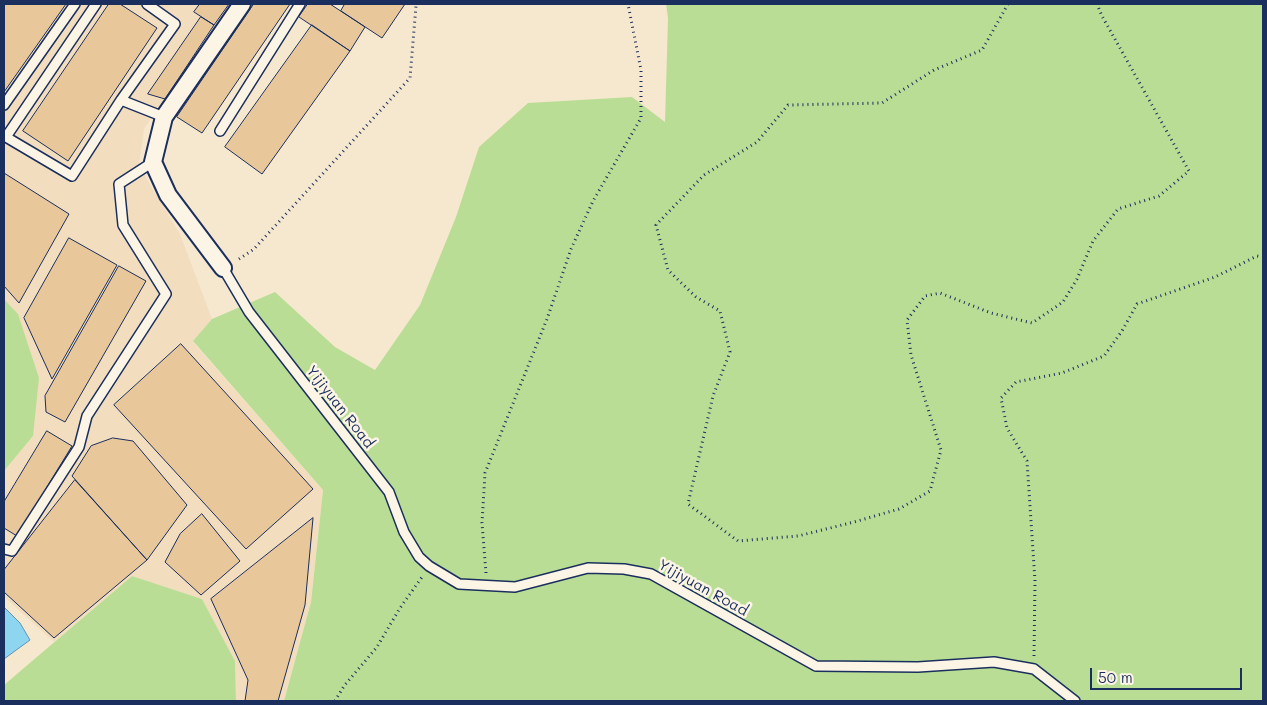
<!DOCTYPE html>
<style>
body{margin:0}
#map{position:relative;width:1267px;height:705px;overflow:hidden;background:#f6e8ce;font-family:Mali,sans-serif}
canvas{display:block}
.frame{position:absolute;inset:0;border:5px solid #1b2f5e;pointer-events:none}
.scale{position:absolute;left:1090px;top:668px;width:152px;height:22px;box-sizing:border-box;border:2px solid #1b2f5e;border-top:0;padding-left:6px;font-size:15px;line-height:18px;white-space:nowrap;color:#1b2f5e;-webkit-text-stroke:4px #fcf5e5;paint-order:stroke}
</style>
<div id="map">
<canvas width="1267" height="705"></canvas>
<div class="frame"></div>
<div class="scale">50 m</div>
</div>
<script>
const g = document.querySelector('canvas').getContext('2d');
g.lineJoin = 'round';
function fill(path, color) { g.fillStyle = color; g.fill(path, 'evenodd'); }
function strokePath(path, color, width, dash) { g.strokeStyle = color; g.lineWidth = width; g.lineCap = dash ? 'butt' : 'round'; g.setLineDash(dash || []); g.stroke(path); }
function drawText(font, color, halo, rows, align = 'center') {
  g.font = font + ' Mali,sans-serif'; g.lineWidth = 5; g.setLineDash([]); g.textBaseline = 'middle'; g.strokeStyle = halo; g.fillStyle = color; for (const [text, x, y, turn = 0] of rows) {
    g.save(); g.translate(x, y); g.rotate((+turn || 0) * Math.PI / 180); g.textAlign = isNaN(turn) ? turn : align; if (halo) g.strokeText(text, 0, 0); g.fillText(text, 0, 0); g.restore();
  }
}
fill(new Path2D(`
 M 4,4 L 229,4 L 144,129 L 139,166 L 180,234 L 212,319 L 193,342 L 323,490 L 311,602 L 284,701 L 236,701 L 235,661 L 202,599 L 132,576 L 54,642 L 4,597 L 4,471 L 33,436 L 18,314 L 4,299 Z`), '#f2debe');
fill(new Path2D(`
 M 666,4 L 1263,4 L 1263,701 L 284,701 L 311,602 L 323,490 L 193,341 L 212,319 L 275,292 L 335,347 L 375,370 L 420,305 L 456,217 L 479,147 L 528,103 L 632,97 L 665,122 L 668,18 Z
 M 4,299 L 18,314 L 39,378 L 33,436 L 4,471 Z
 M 132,576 L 202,599 L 235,661 L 236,701 L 4,701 L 4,685 Z`), '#badd96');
const water = new Path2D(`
 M 4,607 L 20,623 L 30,640 L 4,659 Z`);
fill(water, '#8ed5f0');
strokePath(water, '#6093b6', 1);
const building = new Path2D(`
 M 4,4 L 66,4 L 4,92 Z
 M 109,4 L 120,4 L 157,28 L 68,161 L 23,131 Z
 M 200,4 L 229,4 L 214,25 L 194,12 Z
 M 254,4 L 290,4 L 202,133 L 177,117 Z
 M 308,4 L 330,4 L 365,27 L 350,51 L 299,17 Z
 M 345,4 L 405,4 L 382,38 L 341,11 Z
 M 201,17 L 214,25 L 165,99 L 148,94 Z
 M 312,25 L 350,51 L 262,174 L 225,147 Z
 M 4,173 L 69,214 L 19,303 L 4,286 Z
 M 69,238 L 117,265 L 52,379 L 24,318 Z
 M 119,266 L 146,281 L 65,422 L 46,412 L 45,396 Z
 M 181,344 L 313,489 L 246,549 L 114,405 Z
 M 47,431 L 72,446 L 17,536 L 4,528 L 4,502 Z
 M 113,438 L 133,441 L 187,505 L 147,560 L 72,476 L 91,446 Z
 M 75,480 L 147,560 L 54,638 L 4,592 L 4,570 Z
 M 202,514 L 240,561 L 201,595 L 165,562 L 180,534 Z
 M 313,518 L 305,605 L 278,701 L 245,701 L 248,680 L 211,599 Z`);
fill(building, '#e8c89a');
strokePath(building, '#1b2f5e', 1);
const lane = new Path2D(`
 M 96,4 L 6,137 L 72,176 L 121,100 L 175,24 L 147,4
 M 121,100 L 164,117
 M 4,105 L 75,4
 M 220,131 L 300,4
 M 223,268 L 249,312 L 389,492 L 404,532 L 419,557 L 429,566 L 459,584 L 515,587 L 588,568 L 624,569 L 651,574 L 816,666 L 918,667 L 994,662 L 1034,669 L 1075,701
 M 4,549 L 12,551 L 79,447 L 87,416 L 166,294 L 123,225 L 119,184 L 153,162`);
const street = new Path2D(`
 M 223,268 L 168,195 L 153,162 L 164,117 L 242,4`);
strokePath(lane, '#1b2f5e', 12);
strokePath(street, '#1b2f5e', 20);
strokePath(new Path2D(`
 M 1008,4 L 982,50 L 934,70 L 882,103 L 788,105 L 757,142 L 704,175 L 656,225 L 668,270 L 696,297 L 720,311 L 730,352 L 713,396 L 688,504 L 738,541 L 798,536 L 854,522 L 899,509 L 930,491 L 941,450 L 911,355 L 907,320 L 925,296 L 940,293 L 991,313 L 1032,323 L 1063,302 L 1077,279 L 1093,241 L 1118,209 L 1159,196 L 1189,171 L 1102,16 L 1097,4
 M 239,259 L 254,249 L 410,78 L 416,6
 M 486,573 L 482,523 L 485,473 L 547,319 L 571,249 L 593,201 L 641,118 L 641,70 L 628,4
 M 1034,656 L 1035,581 L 1027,461 L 1007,428 L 1001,398 L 1016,382 L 1062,373 L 1104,356 L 1122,331 L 1137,304 L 1215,277 L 1257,256 L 1263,257
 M 335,701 L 344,686 L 377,647 L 400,608 L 422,577`), '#1b2f5e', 3, [1, 4]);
strokePath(lane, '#fcf5e5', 9);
strokePath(street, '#fcf5e5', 16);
drawText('15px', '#1b2f5e', '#fcf5e5', [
 ["Yijiyuan Road",340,407,52],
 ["Yijiyuan Road",703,588,29]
]);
</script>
